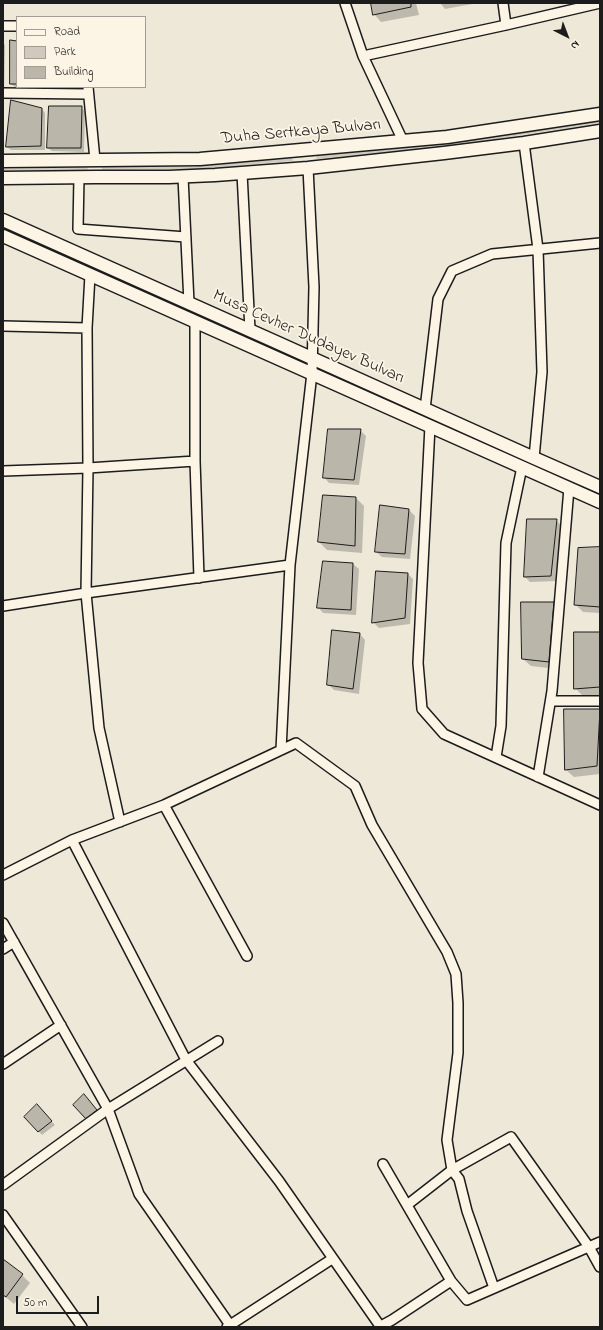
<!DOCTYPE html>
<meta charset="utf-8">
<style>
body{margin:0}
#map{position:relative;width:603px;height:1330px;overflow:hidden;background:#eee8d9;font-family:"Indie Flower",sans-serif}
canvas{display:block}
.frame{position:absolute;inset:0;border:4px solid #1c1c1c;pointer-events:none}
.legend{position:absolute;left:16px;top:16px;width:130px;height:72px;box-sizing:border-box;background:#fcf5e5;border:1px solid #a29e95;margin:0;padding:5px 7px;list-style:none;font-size:12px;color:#1c1c1c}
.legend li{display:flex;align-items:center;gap:8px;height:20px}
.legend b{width:20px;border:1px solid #a29e95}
.north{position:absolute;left:547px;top:16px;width:40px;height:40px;-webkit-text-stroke:3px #fcf5e5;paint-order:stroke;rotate:138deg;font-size:11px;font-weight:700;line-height:16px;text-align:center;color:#1c1c1c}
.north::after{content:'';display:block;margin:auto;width:14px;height:18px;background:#1c1c1c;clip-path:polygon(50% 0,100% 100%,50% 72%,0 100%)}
.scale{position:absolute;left:16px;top:1296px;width:83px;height:18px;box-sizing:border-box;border:2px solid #1c1c1c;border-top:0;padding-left:5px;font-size:12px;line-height:14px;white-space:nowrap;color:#1c1c1c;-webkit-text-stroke:3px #fcf5e5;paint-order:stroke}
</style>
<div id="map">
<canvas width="603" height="1330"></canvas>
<div class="frame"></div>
<ul class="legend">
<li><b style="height:5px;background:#fcf5e5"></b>Road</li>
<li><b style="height:11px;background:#cfcabd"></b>Park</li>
<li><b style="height:11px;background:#bab6aa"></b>Building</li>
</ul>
<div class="north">N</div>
<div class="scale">50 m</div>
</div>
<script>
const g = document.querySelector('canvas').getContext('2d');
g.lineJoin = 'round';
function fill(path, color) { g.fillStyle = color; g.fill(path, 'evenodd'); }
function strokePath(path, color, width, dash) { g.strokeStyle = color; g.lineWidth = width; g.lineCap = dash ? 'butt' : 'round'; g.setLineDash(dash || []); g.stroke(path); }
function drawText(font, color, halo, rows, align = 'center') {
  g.font = font + ' "Indie Flower",sans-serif'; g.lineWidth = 3.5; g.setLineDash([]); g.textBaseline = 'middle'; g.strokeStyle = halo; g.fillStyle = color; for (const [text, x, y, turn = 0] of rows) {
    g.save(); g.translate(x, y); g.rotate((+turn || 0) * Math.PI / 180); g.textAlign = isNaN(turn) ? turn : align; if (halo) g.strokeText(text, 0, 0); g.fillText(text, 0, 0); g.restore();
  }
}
fill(new Path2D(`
 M 600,120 L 600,123 L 449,146 L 317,159 L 316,156 L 449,144 Z
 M 292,158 L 293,161 L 195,169 L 102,170 L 102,167 L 193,167 Z
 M 87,167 L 88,170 L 3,172 L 3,169 Z
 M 3,227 L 304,361 L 302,364 L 3,230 Z
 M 337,376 L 517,456 L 515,459 L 336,378 Z
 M 542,468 L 600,493 L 600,496 L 541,470 Z`), '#cfcabd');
fill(new Path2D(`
 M 372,3 L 416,3 L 419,15 L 381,22 L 374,14 Z
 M 440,3 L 478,3 L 445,9 Z
 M 17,42 L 17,87 L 19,87 L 15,87 L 11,84 Z
 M 3,43 L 5,45 L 4,90 L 3,90 Z
 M 54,87 L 88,87 L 88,90 L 58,90 Z
 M 81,107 L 85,111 L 84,152 L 52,151 L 48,148 Z
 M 42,109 L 45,113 L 45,150 L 11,150 L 7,147 Z
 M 360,430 L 366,436 L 359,485 L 329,483 L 324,477 Z
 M 356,498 L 364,506 L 362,553 L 327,550 L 319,542 Z
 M 380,507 L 409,510 L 415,516 L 410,559 L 382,557 L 376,552 Z
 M 556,520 L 562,526 L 557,581 L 530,582 L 525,577 Z
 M 600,548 L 600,613 L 583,612 L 575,604 Z
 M 353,564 L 359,569 L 356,615 L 323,613 L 318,607 Z
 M 408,574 L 413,579 L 410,624 L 379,628 L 373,622 Z
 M 554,603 L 561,610 L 557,669 L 531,666 L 523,659 Z
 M 600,633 L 600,695 L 583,696 L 575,688 Z
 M 360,634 L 365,640 L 359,694 L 334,690 L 328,684 Z
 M 600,710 L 600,774 L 574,777 L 566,770 Z
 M 88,1099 L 100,1114 L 91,1122 L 75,1105 Z
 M 41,1109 L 55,1125 L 42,1135 L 26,1117 Z
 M 3,1260 L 22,1275 L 30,1283 L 14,1304 L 3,1295 Z`), '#0003');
const building = new Path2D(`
 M 371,3 L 411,3 L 411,7 L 373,15 Z
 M 10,40 L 17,41 L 17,84 L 10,84 Z
 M 11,100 L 42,108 L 41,146 L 6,147 Z
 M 49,106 L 82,106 L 81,148 L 47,148 Z
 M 328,429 L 361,429 L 354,480 L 323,478 Z
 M 323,495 L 356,497 L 355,546 L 318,542 Z
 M 380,505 L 409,509 L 405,554 L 375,552 Z
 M 527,519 L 557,519 L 551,576 L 524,577 Z
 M 600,547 L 600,607 L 574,605 L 578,548 Z
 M 323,561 L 353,563 L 351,610 L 317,608 Z
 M 376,571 L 408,573 L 405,618 L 372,623 Z
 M 521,602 L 554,602 L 549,662 L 522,659 Z
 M 332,630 L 360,633 L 353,689 L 327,685 Z
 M 574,632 L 600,632 L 600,687 L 574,689 Z
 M 564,709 L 600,709 L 597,766 L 565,770 Z
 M 84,1094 L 97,1110 L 86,1119 L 73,1105 Z
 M 37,1104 L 52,1121 L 38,1132 L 24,1117 Z
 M 3,1259 L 23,1274 L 6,1297 L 3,1295 Z`);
fill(building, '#bab6aa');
strokePath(building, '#1c1c1c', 1);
const street = new Path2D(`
 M 345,3 L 363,56 L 403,141
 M 503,3 L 506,25
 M 3,26 L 17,26
 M 363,56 L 506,25 L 600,3
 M 88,87 L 95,160
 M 3,93 L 88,94
 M 524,143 L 538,249 L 542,372 L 534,458
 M 242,173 L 250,330
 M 79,177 L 78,229 L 186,237
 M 183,177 L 189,303
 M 90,275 L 87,328 L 88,468 L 86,593 L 99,728 L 120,822
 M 195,321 L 195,461 L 199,578
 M 3,326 L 87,328
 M 425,409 L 438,299 L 452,271 L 492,254 L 600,243
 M 430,426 L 418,663 L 422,709 L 444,734 L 600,805
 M 3,471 L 88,468 L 195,461
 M 3,606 L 86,593 L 290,565
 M 551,701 L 600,701
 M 281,750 L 290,565 L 312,373 L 314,287 L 308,168
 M 496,757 L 501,726 L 506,543 L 522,467
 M 538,777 L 552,691 L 569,488
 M 164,805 L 247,956
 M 72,840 L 186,1060 L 279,1181 L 380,1326
 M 3,875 L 72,840 L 164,805 L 296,743 L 355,786 L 372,825 L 447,952 L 456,974 L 458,1003 L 458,1053 L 447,1140 L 452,1170 L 459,1179 L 467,1211 L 494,1288
 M 3,923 L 108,1109 L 139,1194 L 230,1325
 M 3,949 L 14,942
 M 3,1064 L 61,1025
 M 383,1164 L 451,1281
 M 3,1185 L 108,1109 L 218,1041
 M 407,1205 L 452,1170 L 511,1137 L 589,1247 L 600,1267
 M 3,1215 L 82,1327
 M 227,1327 L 332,1259
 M 379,1327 L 392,1320 L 451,1281 L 467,1300 L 600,1242`);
const secondary = new Path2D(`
 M 3,161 L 200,159 L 447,137 L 600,114
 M 3,178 L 96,177 L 169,177 L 215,175 L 308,168 L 444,153 L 524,143 L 600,131
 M 3,220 L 276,342 L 534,458 L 600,487
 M 3,236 L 600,502`);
strokePath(street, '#1c1c1c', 12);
strokePath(secondary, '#1c1c1c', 15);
strokePath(street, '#fcf5e5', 9);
strokePath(secondary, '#fcf5e5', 12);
drawText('17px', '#1c1c1c', '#fcf5e5', [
 ["Duha Sertkaya Bulvarı",301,133,-5],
 ["Musa Cevher Dudayev Bulvarı",308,338,24]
]);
</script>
